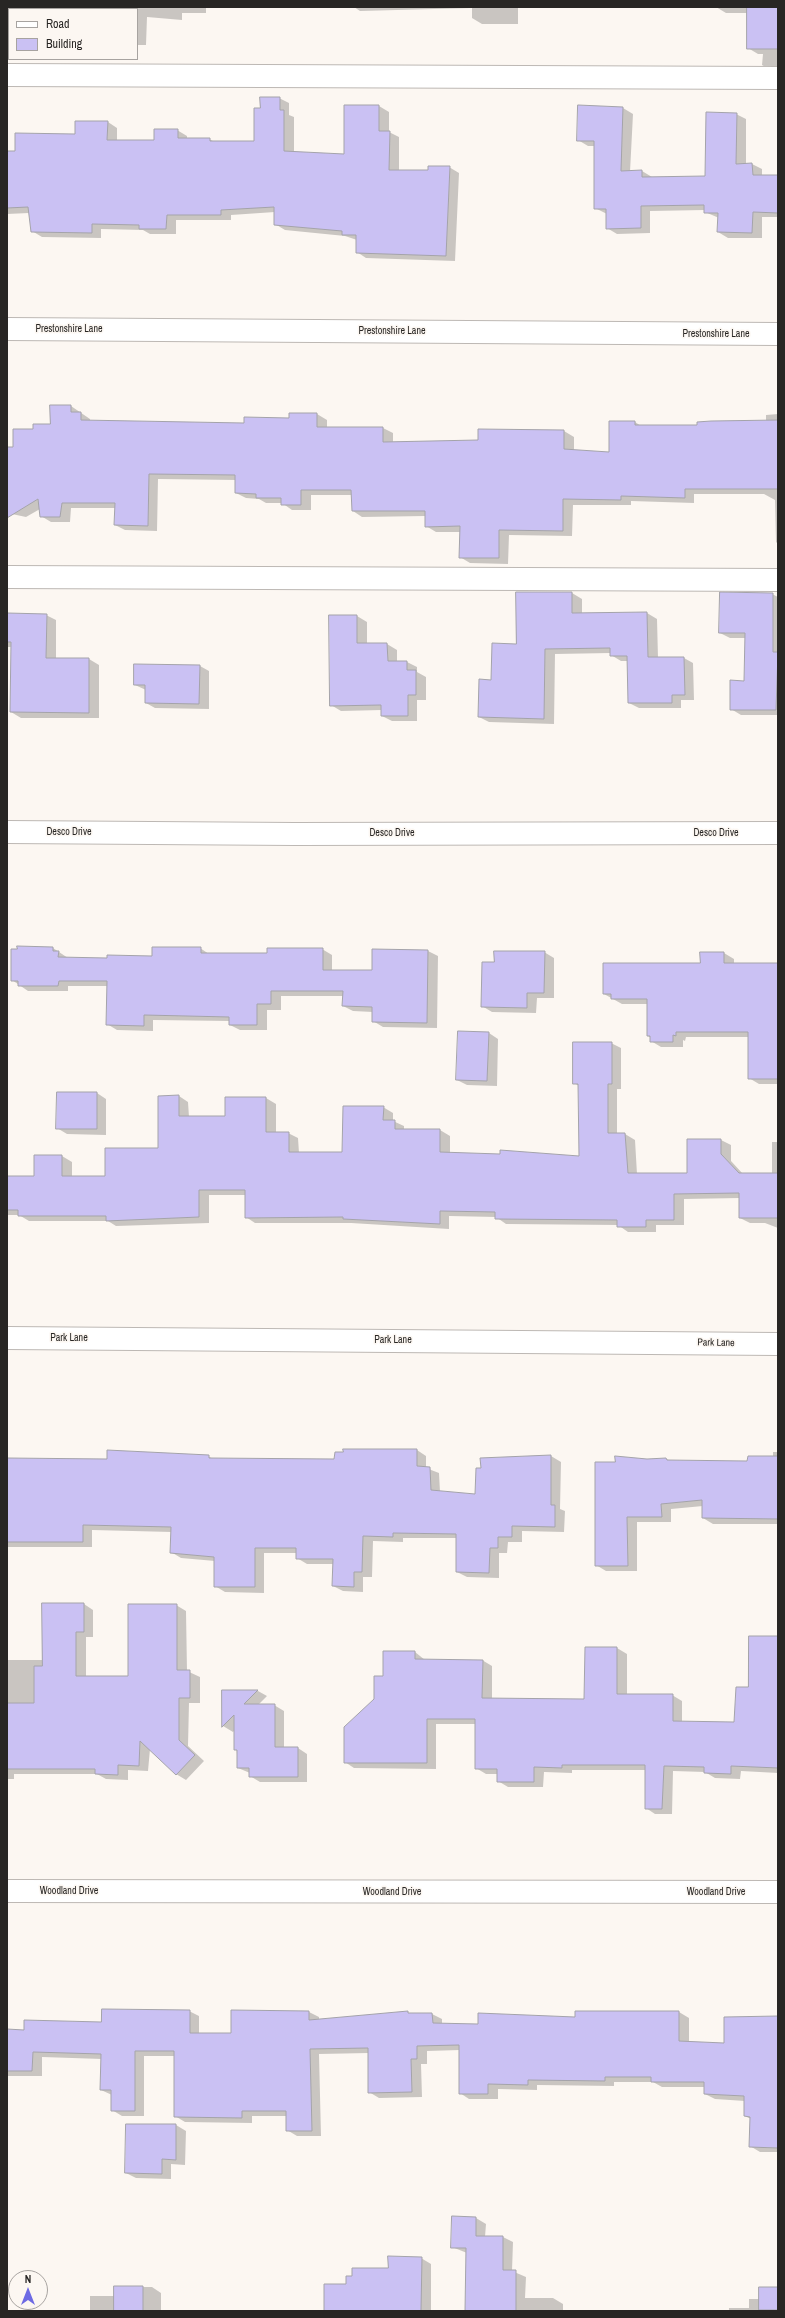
<!DOCTYPE html>
<style>
body{margin:0}
#map{position:relative;width:785px;height:2318px;overflow:hidden;background:#fcf7f2;font-family:"Archivo Narrow",sans-serif}
canvas{display:block}
.frame{position:absolute;inset:0;border:8px solid #282624;pointer-events:none}
.legend{position:absolute;left:8px;top:8px;width:130px;height:52px;box-sizing:border-box;background:#fcf7f2;border:1px solid #a7a3a0;margin:0;padding:5px 7px;list-style:none;font-size:12px;color:#282624}
.legend li{display:flex;align-items:center;gap:8px;height:20px}
.legend b{width:20px;border:1px solid #a7a3a0}
.north{position:absolute;left:8px;top:2270px;width:40px;height:40px;box-sizing:border-box;background:#fcf7f2;border:1px solid #a7a3a0;border-radius:50%;rotate:0deg;font-size:11px;font-weight:700;line-height:16px;text-align:center;color:#282624}
.north::after{content:'';display:block;margin:auto;width:14px;height:18px;background:#6d6ae4;clip-path:polygon(50% 0,100% 100%,50% 72%,0 100%)}
</style>
<div id="map">
<canvas width="785" height="2318"></canvas>
<div class="frame"></div>
<ul class="legend">
<li><b style="height:5px;background:#fff"></b>Road</li>
<li><b style="height:11px;background:#cac1f3"></b>Building</li>
</ul>
<div class="north">N</div>
</div>
<script>
const g = document.querySelector('canvas').getContext('2d');
g.lineJoin = 'round';
function fill(path, color) { g.fillStyle = color; g.fill(path, 'evenodd'); }
function strokePath(path, color, width, dash) { g.strokeStyle = color; g.lineWidth = width; g.lineCap = dash ? 'butt' : 'round'; g.setLineDash(dash || []); g.stroke(path); }
function drawText(font, color, halo, rows, align = 'center') {
  g.font = font + ' "Archivo Narrow",sans-serif'; g.lineWidth = 3; g.setLineDash([]); g.textBaseline = 'middle'; g.strokeStyle = halo; g.fillStyle = color; for (const [text, x, y, turn = 0] of rows) {
    g.save(); g.translate(x, y); g.rotate((+turn || 0) * Math.PI / 180); g.textAlign = isNaN(turn) ? turn : align; if (halo) g.strokeText(text, 0, 0); g.fillText(text, 0, 0); g.restore();
  }
}
fill(new Path2D(`
 M 105,7 L 206,7 L 206,13 L 182,13 L 182,20 L 147,17 L 146,45 L 137,45 L 137,9 L 105,9 Z
 M 354,7 L 518,7 L 518,24 L 482,24 L 472,18 L 472,8 L 360,11 Z
 M 716,7 L 778,7 L 778,71 L 772,71 L 762,65 L 763,54 L 758,54 L 748,48 L 748,13 L 726,13 Z
 M 279,98 L 289,103 L 289,115 L 294,117 L 294,152 L 345,155 L 345,106 L 379,106 L 389,112 L 389,132 L 399,137 L 399,171 L 429,171 L 449,167 L 459,173 L 455,261 L 366,258 L 357,252 L 357,240 L 345,236 L 285,230 L 275,224 L 275,212 L 231,215 L 231,220 L 176,220 L 176,234 L 150,234 L 143,230 L 101,229 L 101,238 L 42,237 L 32,231 L 29,213 L 7,214 L 7,152 L 16,152 L 76,135 L 108,122 L 117,128 L 117,141 L 155,141 L 177,130 L 187,136 L 187,139 L 209,139 L 215,142 L 255,142 L 261,109 Z
 M 623,108 L 633,114 L 630,172 L 642,171 L 652,177 L 706,177 L 736,114 L 746,119 L 746,164 L 752,164 L 762,169 L 762,176 L 778,176 L 778,217 L 762,217 L 762,238 L 728,238 L 718,232 L 719,218 L 705,212 L 705,210 L 650,211 L 650,233 L 617,234 L 607,228 L 607,214 L 595,208 L 595,146 L 588,146 L 578,140 Z
 M 51,406 L 71,406 L 90,419 L 90,422 L 245,424 L 290,419 L 290,414 L 317,414 L 327,420 L 327,428 L 383,428 L 393,433 L 393,442 L 479,441 L 564,431 L 574,437 L 574,451 L 610,453 L 635,422 L 641,426 L 698,426 L 766,421 L 766,415 L 778,414 L 778,544 L 776,542 L 775,500 L 764,494 L 694,494 L 694,503 L 631,501 L 631,505 L 573,505 L 572,536 L 509,535 L 508,564 L 470,563 L 460,557 L 461,532 L 436,532 L 426,526 L 426,516 L 362,517 L 353,511 L 353,495 L 311,495 L 311,510 L 292,510 L 282,503 L 266,503 L 259,499 L 246,498 L 236,493 L 236,480 L 158,479 L 157,531 L 125,530 L 115,525 L 116,508 L 71,508 L 70,522 L 51,522 L 41,516 L 40,509 L 26,517 L 7,513 L 7,448 L 14,448 L 34,430 L 51,425 Z
 M 572,593 L 582,599 L 582,614 L 647,613 L 657,619 L 658,658 L 684,658 L 693,663 L 694,700 L 681,700 L 681,708 L 639,708 L 629,703 L 628,661 L 621,661 L 611,655 L 611,653 L 555,654 L 554,724 L 489,722 L 479,717 L 492,681 L 517,645 Z
 M 772,594 L 778,597 L 778,715 L 741,715 L 731,709 L 745,682 L 746,638 L 730,638 L 720,633 Z
 M 7,614 L 46,615 L 56,620 L 56,659 L 89,659 L 99,665 L 99,718 L 21,718 L 11,712 L 12,647 L 7,647 Z
 M 357,616 L 367,622 L 367,644 L 387,644 L 397,650 L 397,662 L 407,662 L 417,667 L 417,672 L 426,677 L 426,700 L 417,700 L 417,721 L 392,721 L 382,716 L 382,710 L 341,711 L 331,705 Z
 M 200,666 L 209,671 L 209,709 L 155,708 L 146,703 L 146,690 L 135,685 Z
 M 53,948 L 68,958 L 108,959 L 153,957 L 200,948 L 209,954 L 268,954 L 322,949 L 332,955 L 332,971 L 373,971 L 428,951 L 438,956 L 437,1028 L 383,1027 L 373,1021 L 373,1012 L 353,1011 L 343,1006 L 343,996 L 281,996 L 281,1010 L 267,1010 L 267,1030 L 240,1030 L 230,1025 L 230,1021 L 153,1020 L 153,1031 L 117,1030 L 107,1024 L 108,986 L 68,986 L 68,991 L 28,991 L 12,980 Z
 M 544,952 L 554,958 L 554,998 L 537,998 L 536,1013 L 492,1012 L 482,1006 L 495,963 Z
 M 701,953 L 724,953 L 734,959 L 734,964 L 778,964 L 778,1084 L 759,1084 L 749,1078 L 749,1037 L 686,1037 L 685,1041 L 683,1040 L 683,1047 L 661,1047 L 651,1041 L 651,1038 L 648,1036 L 648,1004 L 622,1004 L 604,994 L 701,964 Z
 M 489,1033 L 498,1039 L 497,1086 L 467,1085 L 457,1080 Z
 M 611,1043 L 621,1048 L 621,1089 L 617,1089 L 617,1134 L 625,1134 L 635,1140 L 637,1174 L 688,1174 L 721,1140 L 731,1145 L 731,1161 L 743,1174 L 772,1174 L 772,1142 L 778,1142 L 778,1228 L 765,1223 L 750,1223 L 740,1218 L 740,1198 L 684,1199 L 684,1225 L 656,1225 L 656,1232 L 628,1232 L 618,1225 L 506,1224 L 496,1217 L 449,1216 L 449,1229 L 351,1223 L 255,1223 L 246,1217 L 246,1195 L 209,1195 L 209,1223 L 116,1226 L 108,1221 L 29,1221 L 19,1215 L 7,1215 L 7,1177 L 35,1177 L 62,1156 L 72,1162 L 72,1177 L 106,1177 L 159,1149 L 179,1096 L 188,1102 L 189,1117 L 226,1117 L 266,1098 L 276,1104 L 276,1133 L 288,1133 L 298,1138 L 299,1153 L 343,1153 L 383,1107 L 393,1113 L 393,1121 L 404,1126 L 404,1130 L 440,1130 L 450,1136 L 450,1153 L 580,1157 L 579,1086 L 574,1083 Z
 M 97,1093 L 106,1099 L 106,1135 L 67,1134 L 57,1128 Z
 M 417,1450 L 426,1456 L 426,1468 L 439,1473 L 440,1492 L 476,1495 L 482,1469 L 482,1459 L 551,1456 L 561,1462 L 560,1509 L 565,1511 L 564,1532 L 522,1531 L 522,1542 L 508,1542 L 507,1553 L 499,1553 L 499,1578 L 467,1577 L 457,1572 L 457,1538 L 403,1538 L 403,1542 L 373,1541 L 372,1577 L 363,1577 L 363,1592 L 343,1591 L 333,1586 L 334,1564 L 307,1564 L 297,1558 L 297,1553 L 264,1553 L 264,1593 L 225,1592 L 215,1586 L 215,1561 L 181,1558 L 171,1552 L 172,1532 L 92,1530 L 92,1547 L 7,1547 L 7,1460 L 108,1460 L 208,1456 L 213,1459 L 335,1460 Z
 M 773,1452 L 778,1452 L 778,1524 L 713,1524 L 703,1518 L 703,1506 L 671,1509 L 671,1522 L 637,1522 L 637,1571 L 606,1571 L 596,1565 L 647,1460 L 666,1459 L 671,1461 L 748,1462 L 773,1457 Z
 M 84,1604 L 93,1610 L 93,1637 L 86,1637 L 86,1677 L 129,1677 L 176,1605 L 186,1611 L 187,1671 L 200,1677 L 200,1703 L 189,1703 L 188,1746 L 204,1761 L 186,1780 L 176,1774 L 150,1749 L 148,1771 L 128,1770 L 128,1780 L 106,1779 L 97,1774 L 14,1774 L 14,1779 L 7,1779 L 7,1660 L 43,1660 Z
 M 778,1637 L 778,1773 L 741,1771 L 740,1779 L 715,1778 L 705,1772 L 673,1771 L 672,1814 L 655,1814 L 646,1808 L 646,1770 L 572,1770 L 572,1773 L 544,1772 L 543,1787 L 508,1787 L 498,1781 L 498,1774 L 486,1774 L 476,1768 L 476,1724 L 436,1724 L 436,1769 L 354,1768 L 345,1762 L 384,1677 L 415,1652 L 425,1660 L 482,1660 L 492,1666 L 492,1699 L 585,1700 L 586,1648 L 617,1648 L 627,1654 L 627,1695 L 672,1695 L 682,1701 L 682,1722 L 735,1723 L 749,1688 Z
 M 223,1691 L 258,1691 L 267,1696 L 258,1705 L 274,1705 L 284,1711 L 284,1748 L 298,1748 L 307,1754 L 307,1782 L 260,1782 L 250,1776 L 250,1773 L 238,1768 L 235,1730 L 233,1732 L 223,1726 Z
 M 189,2011 L 199,2016 L 199,2034 L 232,2034 L 309,2012 L 319,2017 L 319,2020 L 407,2012 L 411,2014 L 432,2014 L 442,2019 L 442,2024 L 479,2025 L 679,2012 L 689,2018 L 689,2042 L 725,2044 L 778,2017 L 778,2152 L 760,2152 L 750,2146 L 751,2119 L 745,2116 L 745,2101 L 715,2099 L 705,2094 L 705,2087 L 662,2087 L 653,2082 L 614,2082 L 614,2086 L 537,2085 L 537,2090 L 498,2089 L 498,2099 L 469,2099 L 460,2093 L 460,2050 L 427,2051 L 427,2064 L 421,2064 L 422,2097 L 379,2098 L 369,2092 L 369,2053 L 319,2054 L 321,2136 L 297,2136 L 287,2130 L 287,2116 L 252,2116 L 252,2123 L 185,2122 L 175,2116 L 175,2056 L 144,2056 L 144,2116 L 122,2116 L 112,2110 L 112,2095 L 101,2090 L 102,2059 L 42,2057 L 42,2076 L 7,2076 L 7,2030 L 25,2031 L 102,2024 Z
 M 176,2125 L 186,2131 L 185,2165 L 171,2164 L 171,2179 L 136,2178 L 126,2173 Z
 M 476,2218 L 486,2224 L 485,2237 L 503,2237 L 513,2242 L 512,2271 L 526,2277 L 525,2298 L 553,2298 L 563,2304 L 563,2311 L 466,2311 L 467,2253 L 452,2247 Z
 M 421,2258 L 431,2264 L 431,2311 L 325,2311 L 347,2285 Z
 M 115,2287 L 152,2287 L 161,2293 L 161,2311 L 90,2311 L 90,2296 L 115,2296 Z
 M 778,2288 L 778,2311 L 729,2311 L 729,2308 L 749,2308 L 749,2299 L 760,2299 Z`), '#0003');
const building = new Path2D(`
 M 747,7 L 778,7 L 778,49 L 747,49 Z
 M 260,97 L 280,97 L 280,110 L 284,110 L 284,151 L 344,154 L 344,105 L 379,105 L 379,131 L 390,131 L 389,170 L 428,170 L 428,166 L 450,166 L 446,256 L 356,253 L 356,235 L 342,235 L 342,231 L 274,225 L 274,207 L 221,210 L 221,215 L 167,215 L 166,229 L 139,229 L 139,225 L 92,224 L 92,233 L 31,232 L 28,207 L 7,208 L 7,151 L 15,151 L 15,133 L 75,134 L 75,121 L 108,121 L 107,140 L 154,140 L 154,129 L 178,129 L 178,138 L 210,138 L 210,141 L 254,141 L 254,108 L 260,108 Z
 M 578,105 L 623,107 L 621,171 L 642,170 L 642,177 L 705,176 L 706,112 L 737,113 L 736,164 L 752,163 L 753,175 L 778,175 L 778,213 L 753,212 L 752,233 L 717,232 L 718,213 L 704,213 L 704,205 L 641,206 L 641,228 L 606,229 L 606,209 L 594,209 L 594,141 L 577,141 Z
 M 50,405 L 71,405 L 71,412 L 81,412 L 81,420 L 244,423 L 244,417 L 289,418 L 289,413 L 317,413 L 317,427 L 383,427 L 383,442 L 478,440 L 478,429 L 564,430 L 564,449 L 609,452 L 609,421 L 635,421 L 635,425 L 697,425 L 697,422 L 711,421 L 778,420 L 778,489 L 685,489 L 685,498 L 621,496 L 621,500 L 563,499 L 563,531 L 499,530 L 499,558 L 459,558 L 460,526 L 425,527 L 425,511 L 352,511 L 351,490 L 301,490 L 301,505 L 281,505 L 281,498 L 256,498 L 256,494 L 235,493 L 235,475 L 149,474 L 148,526 L 114,525 L 115,503 L 62,503 L 60,517 L 40,517 L 38,499 L 7,518 L 7,447 L 13,447 L 13,429 L 33,429 L 33,424 L 50,424 Z
 M 516,592 L 572,592 L 572,613 L 647,612 L 648,657 L 684,657 L 685,695 L 672,695 L 672,703 L 628,703 L 627,656 L 610,656 L 610,648 L 545,649 L 544,719 L 478,717 L 479,679 L 491,680 L 492,643 L 516,644 Z
 M 720,592 L 773,593 L 773,652 L 778,652 L 776,710 L 730,710 L 730,680 L 744,681 L 745,633 L 719,633 Z
 M 7,613 L 47,614 L 46,658 L 89,658 L 89,713 L 10,712 L 11,642 L 7,642 Z
 M 329,615 L 357,615 L 357,643 L 387,643 L 388,661 L 407,661 L 407,670 L 416,670 L 416,695 L 408,695 L 408,716 L 381,716 L 381,705 L 330,706 Z
 M 134,664 L 200,665 L 199,704 L 145,703 L 145,685 L 134,685 Z
 M 17,946 L 53,947 L 53,951 L 59,951 L 58,957 L 107,958 L 107,955 L 152,956 L 152,947 L 201,947 L 201,953 L 267,953 L 267,948 L 323,948 L 323,970 L 372,970 L 372,949 L 428,950 L 427,1023 L 372,1022 L 372,1007 L 342,1006 L 343,991 L 271,991 L 271,1004 L 257,1004 L 257,1025 L 229,1025 L 229,1017 L 144,1015 L 144,1026 L 106,1025 L 107,981 L 59,981 L 58,986 L 18,986 L 18,981 L 11,981 L 11,949 L 17,949 Z
 M 494,951 L 545,951 L 544,993 L 527,993 L 527,1008 L 481,1007 L 482,962 L 494,962 Z
 M 700,952 L 724,952 L 724,963 L 778,963 L 778,1079 L 748,1079 L 748,1032 L 676,1032 L 676,1036 L 673,1035 L 673,1042 L 650,1042 L 650,1036 L 647,1036 L 647,999 L 611,999 L 611,994 L 603,994 L 603,963 L 700,963 Z
 M 458,1031 L 489,1032 L 487,1081 L 456,1080 Z
 M 573,1042 L 612,1042 L 612,1084 L 608,1084 L 608,1133 L 625,1133 L 628,1173 L 687,1173 L 687,1139 L 721,1139 L 721,1154 L 739,1173 L 778,1173 L 778,1218 L 739,1218 L 739,1193 L 674,1194 L 674,1220 L 646,1220 L 646,1227 L 617,1227 L 617,1220 L 495,1219 L 495,1212 L 440,1211 L 440,1224 L 343,1219 L 343,1217 L 245,1218 L 245,1190 L 199,1190 L 199,1217 L 106,1221 L 106,1216 L 18,1216 L 18,1210 L 7,1210 L 7,1176 L 34,1176 L 34,1155 L 62,1155 L 62,1176 L 105,1176 L 105,1148 L 158,1148 L 158,1096 L 179,1095 L 179,1116 L 225,1116 L 225,1097 L 266,1097 L 266,1132 L 289,1132 L 289,1152 L 342,1152 L 343,1106 L 384,1106 L 383,1120 L 395,1120 L 395,1129 L 440,1129 L 440,1152 L 500,1154 L 500,1150 L 579,1156 L 578,1084 L 573,1084 Z
 M 57,1092 L 97,1092 L 97,1129 L 56,1129 Z
 M 343,1449 L 417,1449 L 417,1466 L 430,1467 L 431,1490 L 475,1494 L 476,1468 L 481,1468 L 480,1458 L 551,1455 L 551,1505 L 555,1505 L 555,1527 L 512,1526 L 512,1537 L 498,1537 L 498,1548 L 490,1548 L 489,1573 L 456,1572 L 456,1534 L 393,1533 L 393,1537 L 363,1536 L 362,1572 L 354,1572 L 354,1587 L 332,1586 L 333,1559 L 296,1559 L 296,1548 L 255,1548 L 255,1587 L 214,1587 L 214,1557 L 170,1553 L 171,1527 L 83,1525 L 83,1542 L 7,1542 L 7,1458 L 107,1459 L 107,1450 L 209,1455 L 209,1458 L 334,1459 L 335,1452 L 343,1452 Z
 M 615,1456 L 647,1459 L 666,1458 L 667,1460 L 747,1461 L 748,1456 L 778,1456 L 778,1519 L 702,1518 L 702,1500 L 661,1504 L 662,1517 L 627,1517 L 628,1566 L 595,1566 L 595,1462 L 615,1462 Z
 M 42,1603 L 84,1603 L 84,1632 L 76,1632 L 76,1676 L 128,1676 L 128,1604 L 177,1604 L 177,1670 L 190,1670 L 190,1698 L 179,1698 L 179,1740 L 195,1755 L 176,1775 L 140,1741 L 139,1766 L 118,1765 L 118,1775 L 95,1774 L 95,1769 L 7,1769 L 7,1703 L 34,1703 L 34,1666 L 42,1666 Z
 M 749,1636 L 778,1636 L 778,1768 L 731,1766 L 731,1774 L 704,1773 L 704,1767 L 664,1766 L 662,1809 L 645,1809 L 645,1765 L 562,1765 L 562,1768 L 534,1767 L 534,1782 L 497,1782 L 497,1769 L 475,1769 L 475,1719 L 427,1719 L 427,1763 L 344,1763 L 344,1727 L 374,1699 L 374,1676 L 383,1676 L 383,1651 L 415,1651 L 415,1659 L 483,1660 L 482,1698 L 584,1699 L 585,1647 L 617,1647 L 617,1694 L 673,1694 L 673,1721 L 734,1722 L 736,1687 L 748,1687 Z
 M 222,1690 L 258,1690 L 244,1704 L 275,1704 L 275,1747 L 298,1747 L 298,1777 L 249,1777 L 249,1768 L 237,1768 L 237,1750 L 234,1750 L 234,1715 L 222,1727 Z
 M 102,2009 L 190,2010 L 190,2033 L 231,2033 L 231,2010 L 309,2011 L 309,2020 L 408,2011 L 408,2013 L 432,2013 L 433,2023 L 478,2024 L 478,2013 L 575,2017 L 575,2011 L 679,2011 L 679,2041 L 724,2043 L 724,2017 L 778,2016 L 778,2148 L 749,2147 L 750,2117 L 744,2116 L 744,2096 L 704,2094 L 704,2082 L 651,2082 L 651,2077 L 605,2077 L 605,2081 L 528,2080 L 528,2085 L 488,2084 L 488,2094 L 459,2094 L 459,2045 L 417,2046 L 417,2059 L 411,2059 L 412,2092 L 368,2093 L 368,2048 L 310,2049 L 312,2131 L 286,2131 L 286,2111 L 242,2111 L 242,2118 L 174,2117 L 174,2051 L 135,2051 L 135,2111 L 111,2111 L 111,2090 L 100,2090 L 101,2054 L 33,2052 L 32,2071 L 7,2071 L 7,2029 L 24,2030 L 24,2020 L 101,2022 Z
 M 126,2124 L 176,2124 L 176,2160 L 162,2159 L 162,2174 L 125,2173 Z
 M 452,2216 L 476,2217 L 476,2236 L 503,2236 L 503,2270 L 516,2270 L 516,2311 L 465,2311 L 466,2248 L 451,2248 Z
 M 388,2256 L 422,2257 L 421,2311 L 324,2311 L 324,2284 L 346,2284 L 346,2276 L 352,2276 L 352,2268 L 388,2268 Z
 M 114,2286 L 143,2286 L 143,2311 L 114,2311 Z
 M 759,2287 L 778,2287 L 778,2310 L 759,2310 Z`);
fill(building, '#cac1f3');
strokePath(building, '#a4a3a9', 1);
const minor = new Path2D(`
 M 7,75 L 778,78
 M 7,329 L 778,334
 M 7,577 L 778,580
 M 7,832 L 295,834 L 778,833
 M 7,1338 L 778,1344
 M 7,1891 L 778,1892`);
strokePath(minor, '#bdb8b4', 24);
strokePath(minor, '#fff', 22);
drawText('10px', '#282624', '#fcf7f2', [
 ["Prestonshire Lane",69,329],
 ["Prestonshire Lane",392,331],
 ["Prestonshire Lane",716,334],
 ["Desco Drive",69,832],
 ["Desco Drive",392,833],
 ["Desco Drive",716,833],
 ["Park Lane",69,1338],
 ["Park Lane",393,1340],
 ["Park Lane",716,1343,1],
 ["Woodland Drive",69,1891],
 ["Woodland Drive",392,1892],
 ["Woodland Drive",716,1892]
]);
</script>
